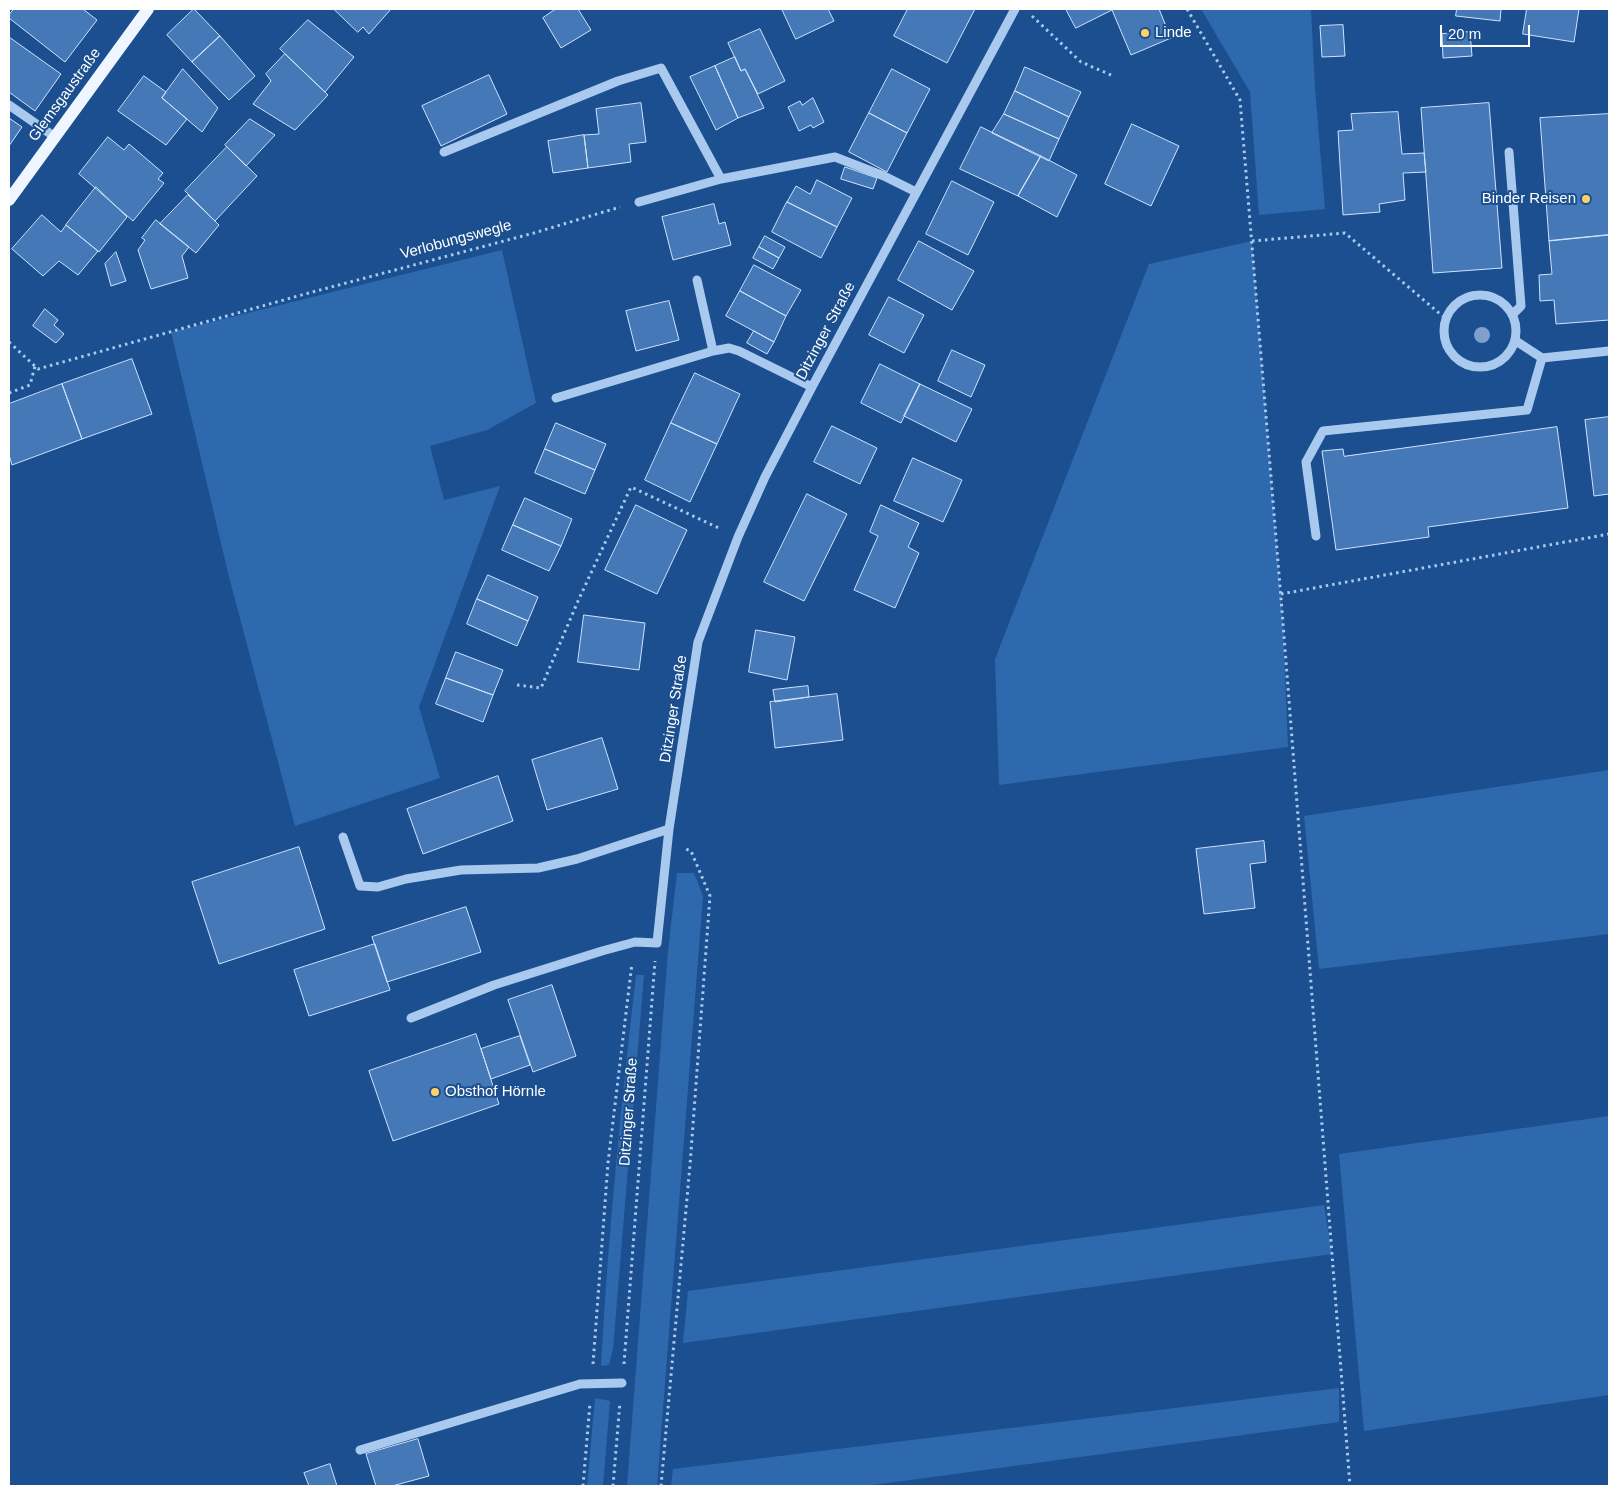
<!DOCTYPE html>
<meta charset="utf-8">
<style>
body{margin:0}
#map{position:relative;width:1618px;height:1495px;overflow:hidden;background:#1b4f8f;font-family:Arial,sans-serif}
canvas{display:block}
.frame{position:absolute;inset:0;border:10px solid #fff;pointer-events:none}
.scale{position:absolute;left:1440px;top:25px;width:90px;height:22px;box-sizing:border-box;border:2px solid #fff;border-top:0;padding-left:6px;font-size:15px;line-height:18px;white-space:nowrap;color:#fff;-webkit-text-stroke:4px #1b4f8f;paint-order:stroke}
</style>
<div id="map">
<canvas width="1618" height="1495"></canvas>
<div class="frame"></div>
<div class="scale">20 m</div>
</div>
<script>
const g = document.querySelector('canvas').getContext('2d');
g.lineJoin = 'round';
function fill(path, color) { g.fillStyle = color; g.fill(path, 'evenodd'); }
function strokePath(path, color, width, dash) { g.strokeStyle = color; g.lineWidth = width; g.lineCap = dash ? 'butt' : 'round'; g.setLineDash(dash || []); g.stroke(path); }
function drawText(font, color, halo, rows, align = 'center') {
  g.font = font + ' Arial,sans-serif'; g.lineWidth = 4; g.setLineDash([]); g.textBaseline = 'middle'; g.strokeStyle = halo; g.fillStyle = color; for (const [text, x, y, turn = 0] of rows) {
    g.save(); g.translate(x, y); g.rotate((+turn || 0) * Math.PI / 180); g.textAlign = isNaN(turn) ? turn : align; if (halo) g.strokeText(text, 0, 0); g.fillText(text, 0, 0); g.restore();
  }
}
fill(new Path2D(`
 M 1201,9 L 1311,9 L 1315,88 L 1325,209 L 1259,215 L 1250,92 Z
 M 1252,241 L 1283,623 L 1288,747 L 999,785 L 995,659 L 1149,264 Z
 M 502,250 L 536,403 L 487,430 L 430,446 L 444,500 L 500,486 L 419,707 L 440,778 L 295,826 L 229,577 L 171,332 Z
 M 1609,770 L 1609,934 L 1319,969 L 1304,816 Z
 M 677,873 L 694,873 L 703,896 L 657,1486 L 627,1486 L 668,951 Z
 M 636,975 L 644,975 L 613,1349 L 609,1365 L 601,1366 C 608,1235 621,1105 636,975 Z
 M 1609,1116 L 1609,1395 L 1364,1431 L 1339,1154 Z
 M 1324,1205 L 1332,1254 L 683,1343 L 688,1291 Z
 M 1339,1388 L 1339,1422 L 866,1486 L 671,1486 L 673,1469 Z
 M 595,1398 L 610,1401 L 603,1486 L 587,1486 Z`), '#2e69ad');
const building = new Path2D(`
 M 14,9 L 83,9 L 97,20 L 65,62 L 9,18 L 9,15 Z
 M 194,9 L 220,36 L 192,62 L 167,35 Z
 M 334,9 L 391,9 L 369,34 L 363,27 L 358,32 Z
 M 556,9 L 578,9 L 591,30 L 561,48 L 543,18 Z
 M 782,9 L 828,9 L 834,21 L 796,39 Z
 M 908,9 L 975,9 L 947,63 L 894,36 Z
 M 1066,9 L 1159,9 L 1171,38 L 1131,55 L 1112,10 L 1076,28 Z
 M 1457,9 L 1501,9 L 1500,21 L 1456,16 Z
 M 1527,9 L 1579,9 L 1574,42 L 1523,34 Z
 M 308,20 L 354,57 L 325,92 L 280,49 Z
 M 1343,25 L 1345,56 L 1322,57 L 1320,26 Z
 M 760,29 L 785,81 L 758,94 L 745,69 L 741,71 L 728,43 Z
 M 1470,32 L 1472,56 L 1443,58 L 1442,34 Z
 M 220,36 L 255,76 L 229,100 L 192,62 Z
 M 9,37 L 61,74 L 35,111 L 9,92 Z
 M 285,54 L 328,95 L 295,130 L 253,104 L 271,81 L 266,74 Z
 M 735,57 L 741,71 L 745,69 L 764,108 L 738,118 L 715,66 Z
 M 715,66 L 738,118 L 716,130 L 690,77 Z
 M 1025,67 L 1081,92 L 1069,117 L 1015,91 Z
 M 183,69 L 218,108 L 202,132 L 162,98 Z
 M 892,69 L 930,89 L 907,133 L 869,113 Z
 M 489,75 L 507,114 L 441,146 L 422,106 Z
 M 144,76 L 166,92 L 162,98 L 187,119 L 166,145 L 118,111 Z
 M 1015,91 L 1069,117 L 1059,139 L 1004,114 Z
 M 813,98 L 824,122 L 813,128 L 811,125 L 799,131 L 788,107 L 800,101 L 802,105 Z
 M 641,103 L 646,142 L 629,144 L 631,162 L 588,168 L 584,135 L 599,134 L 596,109 Z
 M 1489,103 L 1502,268 L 1433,273 L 1421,108 Z
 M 1398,112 L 1402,154 L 1424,153 L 1426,172 L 1403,173 L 1405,200 L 1379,204 L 1380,212 L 1343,215 L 1338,131 L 1353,130 L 1351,114 Z
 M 869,113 L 907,133 L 887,172 L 849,152 Z
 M 1004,114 L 1059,139 L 1049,161 L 992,133 Z
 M 1609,114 L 1609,235 L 1549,241 L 1540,118 Z
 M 9,118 L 22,127 L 9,146 Z
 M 250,119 L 275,135 L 246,166 L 225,145 Z
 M 1132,124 L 1179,146 L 1151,206 L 1105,184 Z
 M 981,127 L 1041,156 L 1018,196 L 960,169 Z
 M 584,135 L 588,168 L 553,173 L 548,141 Z
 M 108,137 L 124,150 L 129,144 L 163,173 L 158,179 L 164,183 L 133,221 L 79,174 Z
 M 227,147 L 257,176 L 215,221 L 185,191 Z
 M 1041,156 L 1077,175 L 1057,217 L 1018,196 Z
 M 845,167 L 877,178 L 873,189 L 841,179 Z
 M 817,180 L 852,198 L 837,227 L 787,202 L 796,186 L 810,194 Z
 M 952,181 L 994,202 L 968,255 L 926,234 Z
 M 96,187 L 127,217 L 99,252 L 66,225 Z
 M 188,195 L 219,225 L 196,253 L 160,224 Z
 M 787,202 L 837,227 L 821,258 L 772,232 Z
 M 714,204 L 719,224 L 725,222 L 731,245 L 673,260 L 662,217 Z
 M 42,215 L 61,232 L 66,225 L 98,251 L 78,275 L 59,261 L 43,276 L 12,249 Z
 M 156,220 L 189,247 L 182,256 L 188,278 L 151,289 L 138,250 L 145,240 L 142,238 Z
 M 1609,235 L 1609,320 L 1556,324 L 1554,300 L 1540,301 L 1539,275 L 1552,274 L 1549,241 Z
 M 765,236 L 785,247 L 779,258 L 759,247 Z
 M 919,241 L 974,271 L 952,310 L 898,280 Z
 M 759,247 L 779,258 L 773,269 L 753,258 Z
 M 116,252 L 126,281 L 111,286 L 105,264 Z
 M 754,265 L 801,290 L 786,316 L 740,291 Z
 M 740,291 L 786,316 L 774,342 L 726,316 Z
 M 889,297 L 924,315 L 904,353 L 869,335 Z
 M 669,301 L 679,340 L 636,351 L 626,311 Z
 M 45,309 L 58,320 L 54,325 L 64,334 L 56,343 L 33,326 Z
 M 754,331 L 774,342 L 767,354 L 747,343 Z
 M 952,350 L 985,365 L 971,397 L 938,381 Z
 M 132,359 L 152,414 L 82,439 L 62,384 Z
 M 880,364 L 920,384 L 901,423 L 861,403 Z
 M 695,373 L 740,394 L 717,444 L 671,423 Z
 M 62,384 L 82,439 L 12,465 L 9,455 L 9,404 Z
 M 920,384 L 972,409 L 956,442 L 904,416 Z
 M 1609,417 L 1609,494 L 1594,496 L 1585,420 Z
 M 556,423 L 606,444 L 595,470 L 545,449 Z
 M 671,423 L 717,444 L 690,502 L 645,480 Z
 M 832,426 L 877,448 L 860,484 L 814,462 Z
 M 1557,427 L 1568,508 L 1428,527 L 1429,537 L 1336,550 L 1322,451 L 1343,449 L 1344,456 Z
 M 545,449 L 595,470 L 585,494 L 535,473 Z
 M 913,458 L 962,480 L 943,522 L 894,501 Z
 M 807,494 L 847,514 L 804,601 L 764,582 Z
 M 525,498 L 572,519 L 561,546 L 513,525 Z
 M 636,505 L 687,530 L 657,594 L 605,570 Z
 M 881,505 L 919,523 L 908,547 L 919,553 L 895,608 L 854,590 L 878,536 L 870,532 Z
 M 513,525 L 561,546 L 549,571 L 502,550 Z
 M 488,575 L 538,597 L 528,621 L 477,599 Z
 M 477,599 L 528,621 L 517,646 L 467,624 Z
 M 584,615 L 645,623 L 639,670 L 578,662 Z
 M 756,630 L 795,637 L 787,680 L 749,672 Z
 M 456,652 L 503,670 L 493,695 L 446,678 Z
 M 446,678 L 493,695 L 483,722 L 436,704 Z
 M 808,686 L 809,697 L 775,702 L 773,690 Z
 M 837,694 L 843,740 L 775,748 L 770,702 Z
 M 602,738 L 618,789 L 547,810 L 532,760 Z
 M 498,776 L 513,821 L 423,854 L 407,809 Z
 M 1264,841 L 1266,862 L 1250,864 L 1255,908 L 1204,914 L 1196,849 Z
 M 299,847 L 325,929 L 219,964 L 192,882 Z
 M 466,907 L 481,952 L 387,982 L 372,937 Z
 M 375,944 L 390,990 L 309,1016 L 294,970 Z
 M 552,985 L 576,1056 L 533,1072 L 508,1000 Z
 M 476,1034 L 499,1104 L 393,1141 L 369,1071 Z
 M 520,1036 L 530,1065 L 491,1079 L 481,1049 Z
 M 418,1439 L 429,1476 L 392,1486 L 376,1486 L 366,1454 Z
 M 330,1464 L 337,1486 L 309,1486 L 304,1473 Z`);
fill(building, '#4478b7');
strokePath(building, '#cfe3fa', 1);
strokePath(new Path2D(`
 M 1187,9 L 1240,100 L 1283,623 L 1350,1486
 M 1032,16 L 1081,62 L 1111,75
 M 1252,241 L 1345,233 L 1446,319
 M 9,342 L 38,369 L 305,294 L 534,233 L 620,207
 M 9,393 L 30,385 L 35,366
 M 1281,594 L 1609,534
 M 517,685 L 541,688 L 578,601 L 631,487 L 721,529
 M 593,1364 L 608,1163 L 632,963
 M 624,1364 L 655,961
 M 583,1486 L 590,1403
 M 613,1486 L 620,1402
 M 661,1486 L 690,1165 L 710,896 L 691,851 L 686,849`), '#a9c9ee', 3, [2.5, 4]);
strokePath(new Path2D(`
 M 9,105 L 55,137
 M 444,152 L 618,81 L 661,68 L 721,179
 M 1509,152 L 1521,306 L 1513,314
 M 639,202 L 721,179 L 835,157 L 884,176 L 916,192
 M 697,280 L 713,351
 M1444 331a36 36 0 1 1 72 0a36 36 0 1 1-72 0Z
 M 1516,341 L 1542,358 L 1609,351
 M 556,398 L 713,351 L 729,348 L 739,351 L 812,387
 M 1316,536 L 1306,462 L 1323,431 L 1527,410 L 1542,358
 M 343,837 L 360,886 L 378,887 L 406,879 L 461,870 L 538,868 L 577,859 L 669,829
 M 411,1018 L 494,985 L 602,951 L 635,942 L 657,943 L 669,829 L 698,642 L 738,537 L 765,477 L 812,387 L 1015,9
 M 360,1450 L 580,1384 L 622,1383`), '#a9c9ee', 9);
strokePath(new Path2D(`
 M 9,200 L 148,9`), '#f0f6ff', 12);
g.fillStyle = '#7ea0ca';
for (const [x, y] of [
 [1482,335]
]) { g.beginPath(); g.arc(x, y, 8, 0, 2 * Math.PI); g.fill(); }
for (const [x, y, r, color] of [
 [1145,33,5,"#ffd166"],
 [1586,199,5,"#ffd166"],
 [435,1092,5,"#ffd166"]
]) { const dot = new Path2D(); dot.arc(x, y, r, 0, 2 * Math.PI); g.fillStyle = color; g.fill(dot); strokePath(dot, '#1b4f8f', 2); }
drawText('15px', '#fff', '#1b4f8f', [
 ["Linde",1155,33],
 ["Binder Reisen",1576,199,"right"],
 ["Obsthof Hörnle",445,1092]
], 'left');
drawText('15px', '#fff', '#1b4f8f', [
 ["Glemsgaustraße",65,95,-54],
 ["Verlobungswegle",456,240,-15],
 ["Ditzinger Straße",826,331,-62],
 ["Ditzinger Straße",674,709,-81],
 ["Ditzinger Straße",629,1112,-86]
]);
</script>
